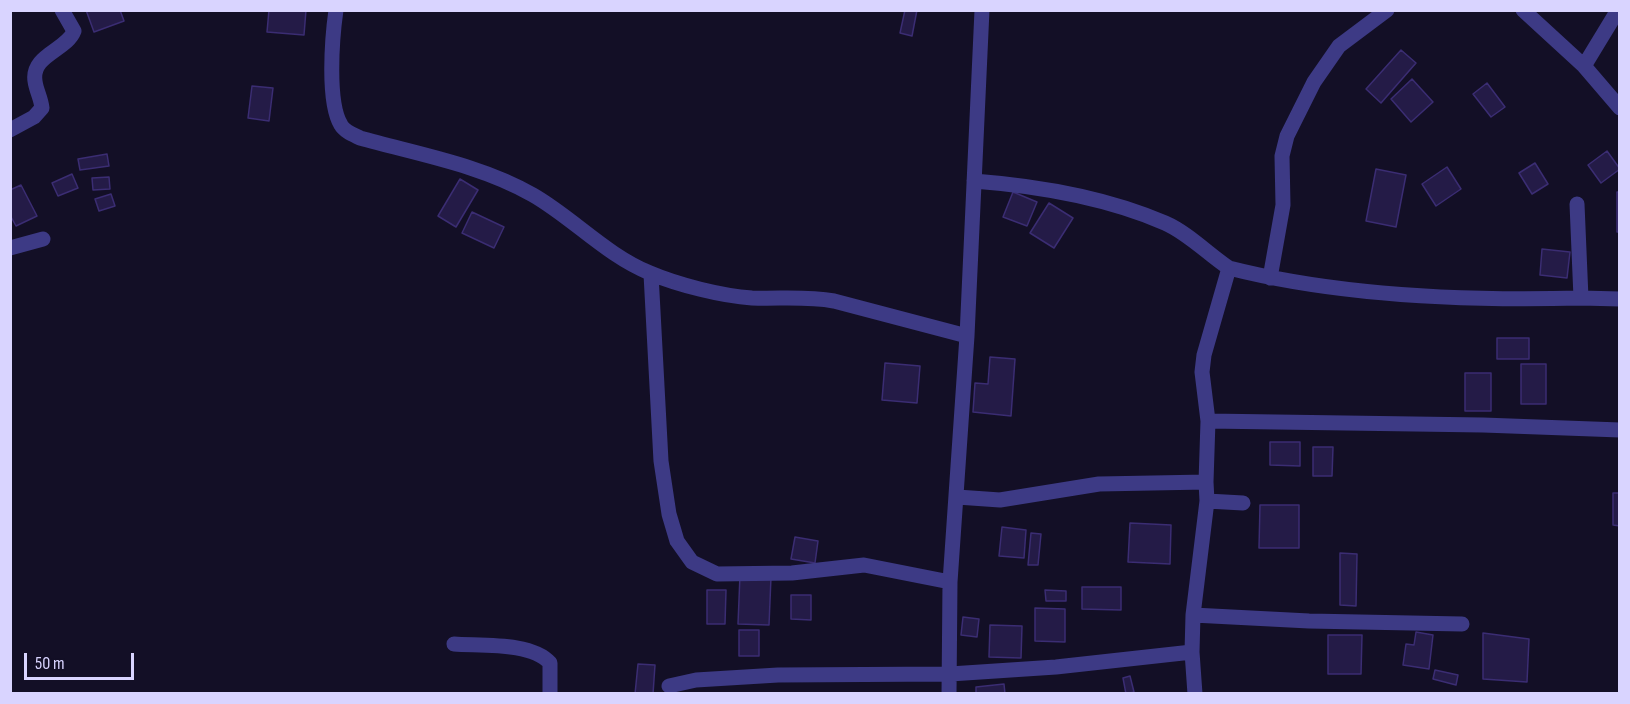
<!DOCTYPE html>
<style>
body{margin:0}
#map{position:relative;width:1630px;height:704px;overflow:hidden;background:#130f26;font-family:"Sofia Sans Condensed",sans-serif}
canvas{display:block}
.frame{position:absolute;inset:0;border:12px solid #d9d4ff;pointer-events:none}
.scale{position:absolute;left:24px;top:653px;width:110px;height:27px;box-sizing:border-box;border:3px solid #d9d4ff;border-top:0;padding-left:8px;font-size:18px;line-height:21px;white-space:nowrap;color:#d9d4ff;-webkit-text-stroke:4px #130f26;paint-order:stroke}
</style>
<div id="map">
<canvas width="1630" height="704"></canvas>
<div class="frame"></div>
<div class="scale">50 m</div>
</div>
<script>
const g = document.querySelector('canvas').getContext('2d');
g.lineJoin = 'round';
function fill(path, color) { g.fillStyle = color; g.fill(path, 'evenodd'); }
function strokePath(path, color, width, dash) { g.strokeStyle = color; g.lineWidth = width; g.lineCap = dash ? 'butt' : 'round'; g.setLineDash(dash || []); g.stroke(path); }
const building = new Path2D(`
 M 86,10 L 120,10 L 124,21 L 94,32 Z
 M 269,10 L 306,10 L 304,35 L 267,32 Z
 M 905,10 L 917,10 L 912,36 L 900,33 Z
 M 1401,50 L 1416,63 L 1381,103 L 1366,89 Z
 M 1412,79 L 1433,102 L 1411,122 L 1391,99 Z
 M 1487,83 L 1505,107 L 1491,117 L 1473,94 Z
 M 252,86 L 273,88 L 269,121 L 248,118 Z
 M 1607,151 L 1620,169 L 1601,183 L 1588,165 Z
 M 107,154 L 109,166 L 80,170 L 78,159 Z
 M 1535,163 L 1548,184 L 1532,194 L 1519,173 Z
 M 1447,167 L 1461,189 L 1436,206 L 1422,184 Z
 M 1376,169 L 1406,175 L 1396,227 L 1366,221 Z
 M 72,174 L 78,188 L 58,196 L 52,183 Z
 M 109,177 L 110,189 L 93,190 L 92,178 Z
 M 460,179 L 478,190 L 456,227 L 438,216 Z
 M 21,185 L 37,216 L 16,226 L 10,215 L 10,190 Z
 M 1013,192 L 1037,202 L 1027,226 L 1003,217 Z
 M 1617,192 L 1620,192 L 1620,232 L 1617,232 Z
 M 111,194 L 115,206 L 99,211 L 95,199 Z
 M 1049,203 L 1073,218 L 1054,248 L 1030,233 Z
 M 472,212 L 504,227 L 494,248 L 462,233 Z
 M 1542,249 L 1570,252 L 1567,278 L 1540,275 Z
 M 1497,338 L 1529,338 L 1529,359 L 1497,359 Z
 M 990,357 L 1015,359 L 1011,416 L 973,412 L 975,383 L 988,384 Z
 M 885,363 L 920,366 L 917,403 L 882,400 Z
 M 1521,364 L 1546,364 L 1546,404 L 1521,404 Z
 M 1465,373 L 1491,373 L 1491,411 L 1465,411 Z
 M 1270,442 L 1300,442 L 1300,466 L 1270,465 Z
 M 1313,447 L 1333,447 L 1332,476 L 1313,476 Z
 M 1613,493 L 1620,493 L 1620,526 L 1613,525 Z
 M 1260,505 L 1299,505 L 1299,548 L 1259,548 Z
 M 1130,523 L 1171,525 L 1170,564 L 1128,562 Z
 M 1002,527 L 1026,530 L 1024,558 L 999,556 Z
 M 1031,533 L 1041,534 L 1038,565 L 1028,565 Z
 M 795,537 L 818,541 L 815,563 L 791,559 Z
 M 1340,553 L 1357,554 L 1356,606 L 1340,605 Z
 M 740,575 L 771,577 L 769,625 L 738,624 Z
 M 1082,587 L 1121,587 L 1121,610 L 1082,609 Z
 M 707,590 L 726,590 L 725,624 L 707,624 Z
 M 1045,590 L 1066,591 L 1066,601 L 1046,601 Z
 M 791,595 L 811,595 L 811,620 L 791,619 Z
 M 1035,608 L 1065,609 L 1065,642 L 1035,641 Z
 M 963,617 L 979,619 L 977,637 L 961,635 Z
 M 990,625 L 1022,626 L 1021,658 L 989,657 Z
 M 739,630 L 759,630 L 759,656 L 739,656 Z
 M 1416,632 L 1433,635 L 1429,669 L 1403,665 L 1406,644 L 1414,645 Z
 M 1483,633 L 1529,639 L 1527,682 L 1483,679 Z
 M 1328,635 L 1362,635 L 1361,674 L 1328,674 Z
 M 638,664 L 655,665 L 653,694 L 635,694 Z
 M 1435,670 L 1458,675 L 1456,685 L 1433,679 Z
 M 1130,676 L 1134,692 L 1126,694 L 1123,678 Z
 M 1004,684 L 1005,694 L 976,694 L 976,687 Z`);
fill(building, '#241b47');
strokePath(building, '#3b2d73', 1.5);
strokePath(new Path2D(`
 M 336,10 C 332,38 327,102 341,125 C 344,131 354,135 360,138 C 417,154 481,165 533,195 C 573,218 606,255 650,273 C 678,285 722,296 752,298 C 780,299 806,296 834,301 L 967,336
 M 1523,10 L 1584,66 L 1618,10
 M 1584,66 L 1620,108
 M 10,130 L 34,117 L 42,108 C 41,98 36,90 35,81 C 31,55 67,50 74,31 L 62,10
 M 974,181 C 1039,186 1105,197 1165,223 C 1188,233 1208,254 1229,268
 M 1577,204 L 1581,298 L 1620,299
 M 10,248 L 43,239
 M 651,274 L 661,461 L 669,514 L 677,541 L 692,562 L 717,574 L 792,573 L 864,565 L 950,582
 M 1270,278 L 1283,205 L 1282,156 L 1287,136 L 1314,82 L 1339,46 L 1387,10
 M 1208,421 L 1202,372 L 1204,355 L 1229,268 C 1339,296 1468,301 1581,298
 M 1206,482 L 1208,421 L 1483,425 L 1620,430
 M 957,497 L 1000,500 L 1099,484 L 1206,482 L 1207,501
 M 1193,615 L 1207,501 L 1243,503
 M 454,644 C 481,646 532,642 550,663 L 550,694
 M 1192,652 L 1195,694
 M 669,686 L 696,680 L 778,675 L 950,674 L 1056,667 L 1192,652 L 1193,615 L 1309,621 L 1462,624
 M 949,694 L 950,582 L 967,336 L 982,10`), '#3d3a85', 15);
</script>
